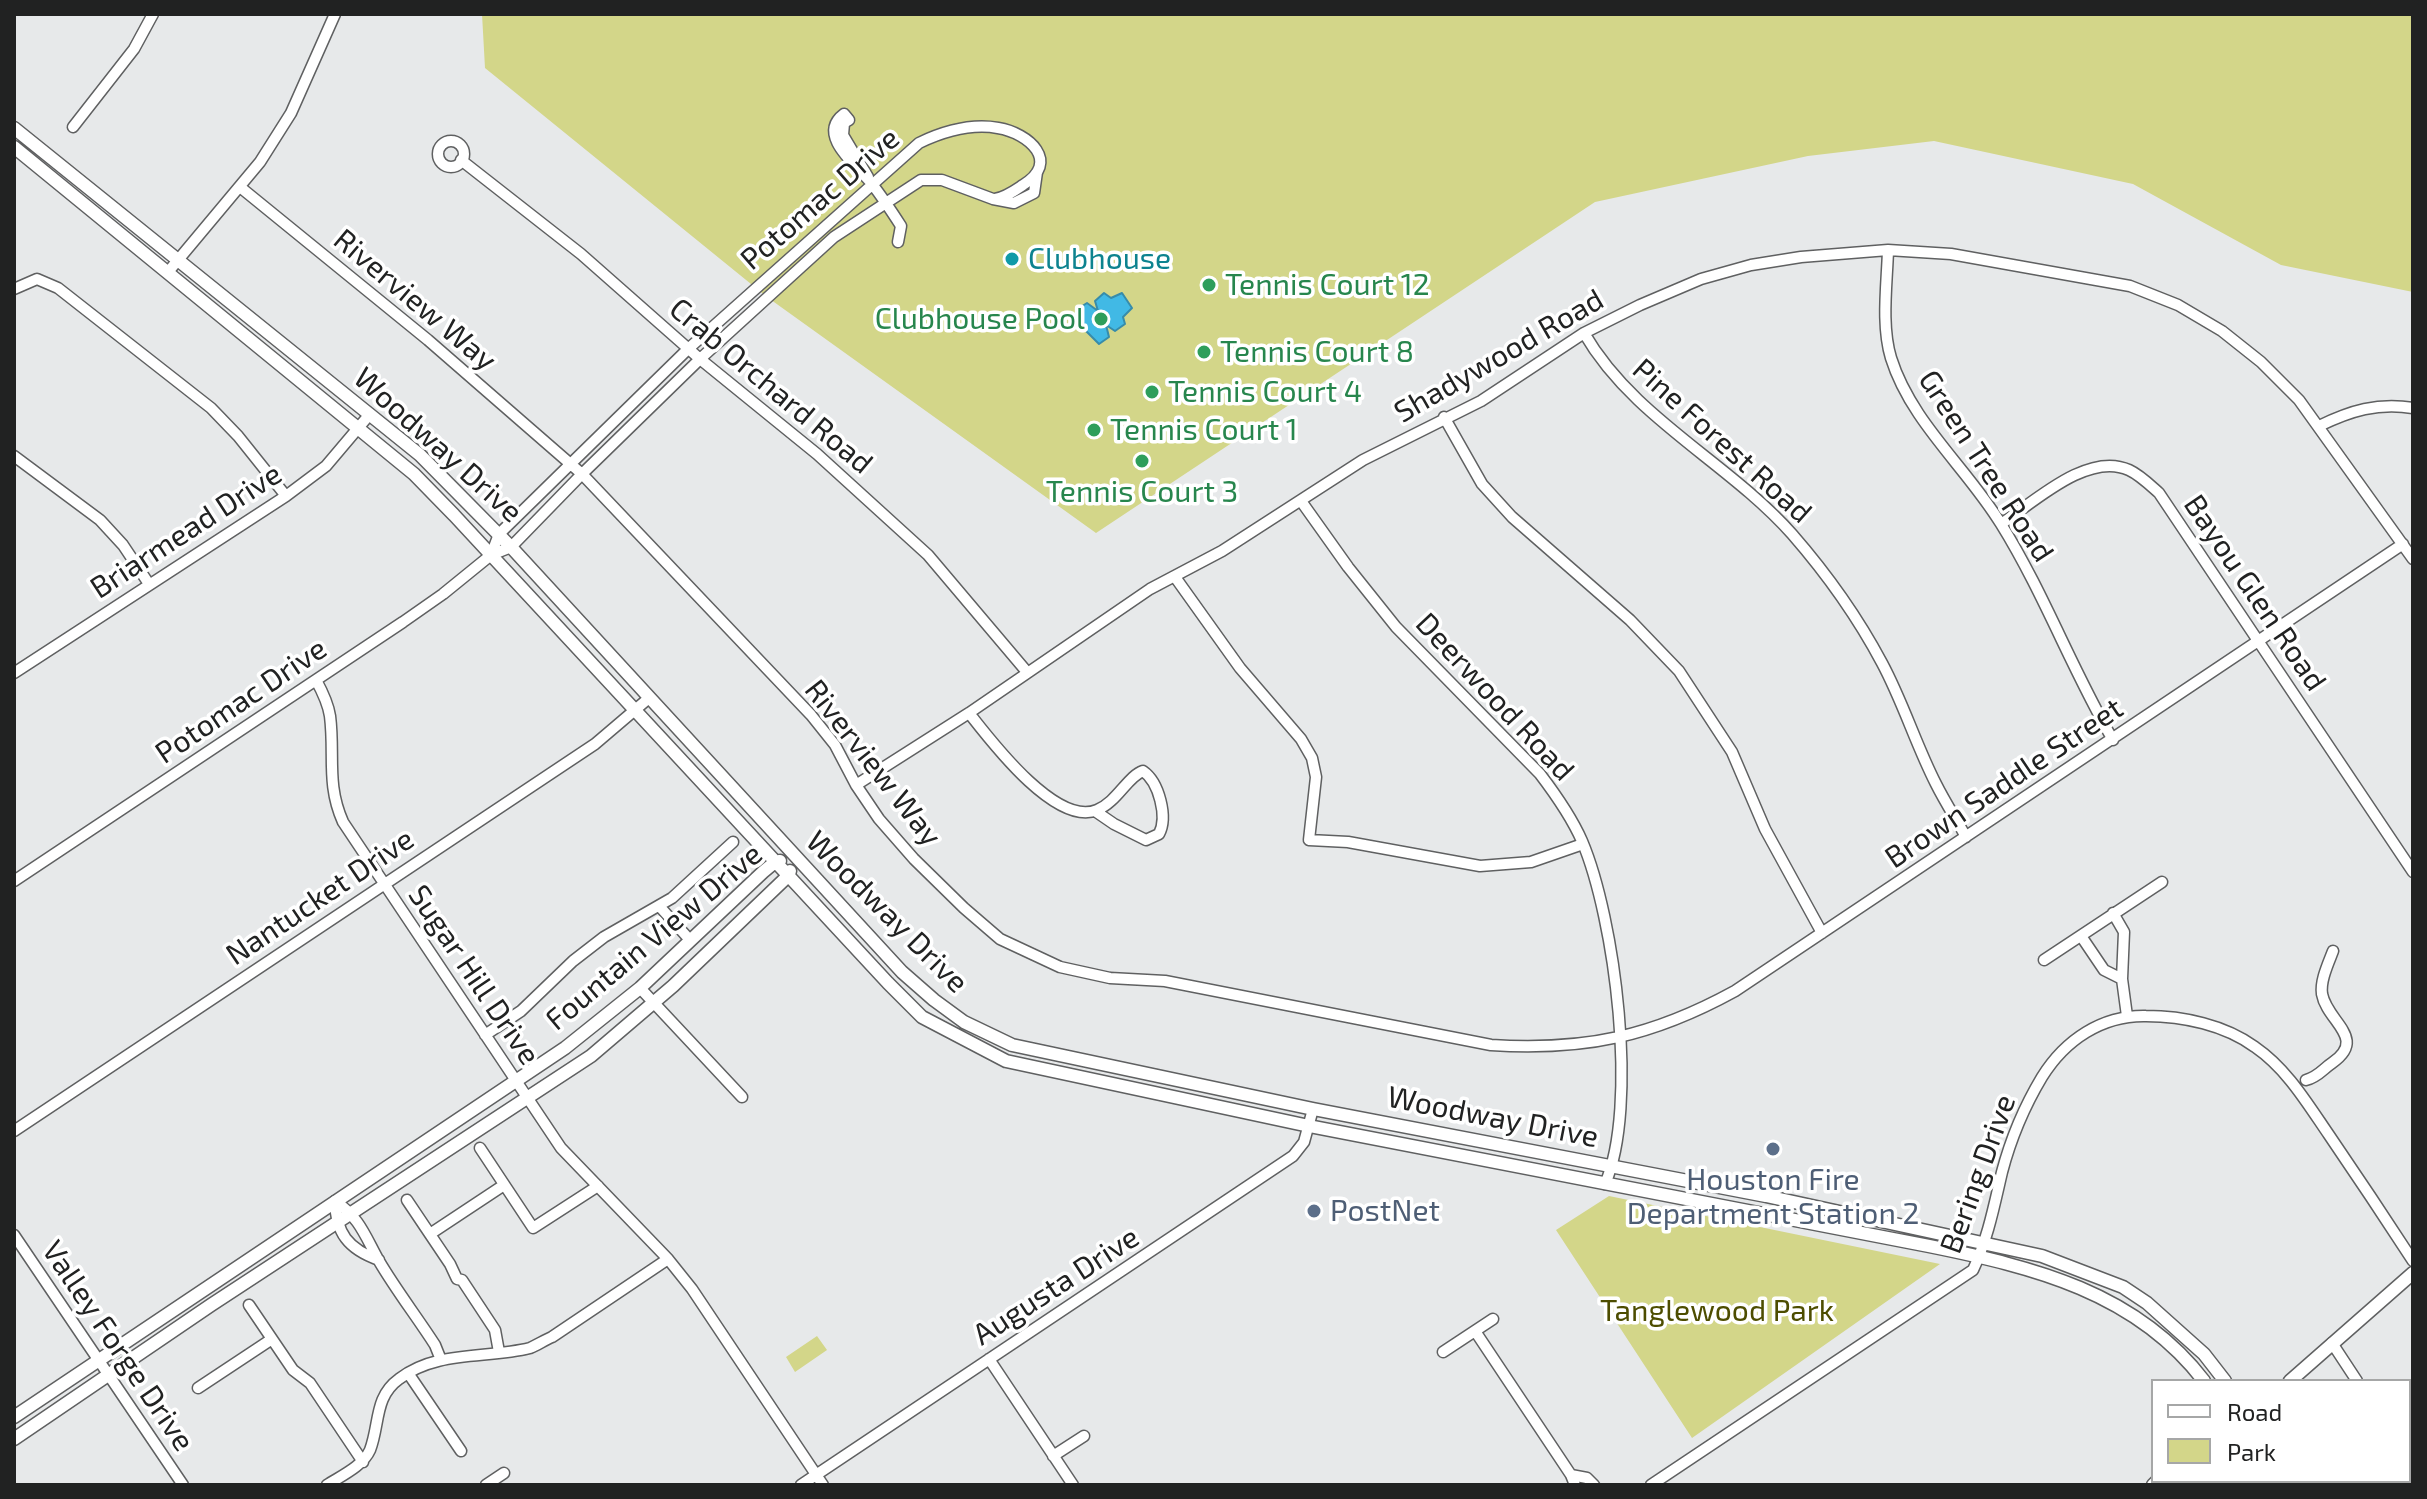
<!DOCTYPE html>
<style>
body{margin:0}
#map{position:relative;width:2427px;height:1499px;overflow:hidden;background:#e7e9ea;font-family:"Exo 2",sans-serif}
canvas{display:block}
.frame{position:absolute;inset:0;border:16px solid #212222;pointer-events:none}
.legend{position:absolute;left:2151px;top:1379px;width:260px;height:104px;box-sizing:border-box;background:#fff;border:2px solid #a6a7a7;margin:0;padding:10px 14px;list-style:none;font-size:24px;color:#212222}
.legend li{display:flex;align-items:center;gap:16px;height:40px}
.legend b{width:40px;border:2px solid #a6a7a7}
</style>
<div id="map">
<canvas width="2427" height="1499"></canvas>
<div class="frame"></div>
<ul class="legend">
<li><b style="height:10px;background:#fff"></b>Road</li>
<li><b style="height:22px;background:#d3d689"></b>Park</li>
</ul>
</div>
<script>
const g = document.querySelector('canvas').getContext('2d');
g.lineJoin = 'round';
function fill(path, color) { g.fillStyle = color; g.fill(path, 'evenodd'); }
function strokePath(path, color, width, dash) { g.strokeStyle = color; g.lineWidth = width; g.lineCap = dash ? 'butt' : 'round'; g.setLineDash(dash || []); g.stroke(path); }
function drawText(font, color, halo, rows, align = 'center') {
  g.font = font + ' "Exo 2",sans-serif'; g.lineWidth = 7; g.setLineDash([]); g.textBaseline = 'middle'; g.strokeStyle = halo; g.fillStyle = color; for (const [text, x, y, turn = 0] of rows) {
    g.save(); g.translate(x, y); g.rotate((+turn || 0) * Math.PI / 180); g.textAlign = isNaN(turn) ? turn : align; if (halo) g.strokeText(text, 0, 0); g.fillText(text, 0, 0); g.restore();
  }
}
fill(new Path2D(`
 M 482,14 L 2413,14 L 2413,292 L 2281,265 L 2133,184 L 1934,141 L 1808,156 L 1595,202 L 1096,533 L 767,297 L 485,68 Z
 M 1609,1196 L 1940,1264 L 1692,1438 L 1556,1230 Z
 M 817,1336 L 827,1350 L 795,1372 L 786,1357 Z`), '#d3d689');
const water = new Path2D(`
 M 1104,293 L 1111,298 L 1122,293 L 1132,308 L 1123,317 L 1125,324 L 1115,331 L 1106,325 L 1109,337 L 1099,344 L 1084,329 L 1076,310 L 1087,303 L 1098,311 L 1095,301 Z`);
fill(water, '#41b9e5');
strokePath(water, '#378caa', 2);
const minor = new Path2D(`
 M 844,114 C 815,136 859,167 872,184 C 883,198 892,212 901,226 L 898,242
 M 844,114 L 849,120 L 844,123 L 843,135 L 868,177
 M 73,127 L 134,49 L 153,14
 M438 154a13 13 0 1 1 26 0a13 13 0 1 1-26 0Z
 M 461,160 L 581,254 L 700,359 L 817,454 L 928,555 L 1027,672
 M 240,187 L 428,340 L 582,474 L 811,715 L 835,745 L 856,785 L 879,819 L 914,859 L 964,908 L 1000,939 L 1060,967 L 1110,978 L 1165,981 L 1491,1045 C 1586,1051 1653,1036 1735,991 L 2403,544
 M 1888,250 C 1887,284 1881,325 1891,358 C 1911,422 1967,468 2001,524 C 2044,593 2072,670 2113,740
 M 168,272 L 260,162 L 291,113 L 335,14
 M 14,289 L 37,279 L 58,288 L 211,408 L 238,436 L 286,496
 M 1584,333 C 1633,418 1728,462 1792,534 C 1826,573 1857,616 1882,663 C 1903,702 1916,745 1936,784 C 1945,802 1956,819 1966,837
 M 1444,417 L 1482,484 L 1512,517 L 1630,620 L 1679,671 L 1732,752 L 1765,829 L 1822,933
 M 2319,426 C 2350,411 2378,402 2413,408
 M 14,456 L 100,520 L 123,545 L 149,584
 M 1301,501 L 1348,567 L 1396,627 L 1540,774 C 1556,795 1571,816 1582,841 C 1615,919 1639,1106 1605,1184
 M 2001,524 C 2034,502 2088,451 2129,470 C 2140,475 2150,485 2159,493 L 2413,872
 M 491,555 L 499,534 L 688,349 L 919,143 C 944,131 970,123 998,128 C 1029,133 1061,162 1023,185 C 1014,191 1006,197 995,199
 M 1175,577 L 1240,668 L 1301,739 L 1312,758 L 1316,777 L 1309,840 L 1348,842 L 1480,866 L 1531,862 L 1583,844
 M 14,673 L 286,496 L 326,466 L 370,414
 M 316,680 C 322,691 328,703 330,716 C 335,755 326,784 343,822 L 561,1148 L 668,1259 L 692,1289 L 823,1485
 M 969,713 C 991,741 1056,827 1097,810 C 1117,802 1128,776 1143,771 C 1159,782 1168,817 1159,834 L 1146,840 L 1114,824 L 1095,811
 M 856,785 L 969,713 L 1150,589 L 1222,551 L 1363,460 L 1481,401 L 1584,333 L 1640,305 L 1701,279 L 1751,265 L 1801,257 L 1888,250 L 1951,254 L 2130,286 L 2178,305 L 2222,331 L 2261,362 L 2299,400 L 2413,559
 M 14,881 L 403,622 L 443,594 L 491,555 L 511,547 L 582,474 L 700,359 L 834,237 L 921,180 L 942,180 L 993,199 L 1014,203 L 1034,193 L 1037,172
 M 660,907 L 690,940
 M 2113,913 L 2124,932 L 2122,979 L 2127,1016
 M 2081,936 L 2104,970 L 2122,979
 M 2044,960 L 2162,882
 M 640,988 L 742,1097
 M 485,1035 L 521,1011 L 573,961 L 604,937 L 672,898 L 733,842
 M 2306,1080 C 2318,1077 2323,1069 2332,1063 C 2368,1038 2327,1022 2322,994 C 2320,981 2328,964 2333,951
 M 14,1131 L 595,744 L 649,698
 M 480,1148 L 533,1228 L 598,1186
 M 407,1200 L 450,1264 L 457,1279 L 462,1280 L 495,1330 L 499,1352
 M 335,1201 C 360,1218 365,1236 379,1261 C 396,1290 417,1317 435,1345 L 441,1360
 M 335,1201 C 336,1233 348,1249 379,1260
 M 430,1234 L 504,1185
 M 14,1235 L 183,1485
 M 249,1305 L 293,1370 L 310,1383 L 363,1462
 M 1475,1331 L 1571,1475 L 1575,1485
 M 2332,1343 L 2357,1381
 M 1443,1352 L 1493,1319
 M 989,1359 L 1073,1485
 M 408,1373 L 461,1451
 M 198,1388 L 272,1339
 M 1053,1456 L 1084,1436
 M 2409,1459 L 2413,1465
 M 1571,1475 L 1587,1478 L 1594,1485
 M 327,1485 C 341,1476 363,1466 370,1450 C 380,1424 374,1397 399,1379 C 437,1350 486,1359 530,1348 C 537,1345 545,1340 552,1337 L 668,1259
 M 486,1485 L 504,1473
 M 801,1485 L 1293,1156 L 1304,1142 L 1313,1109
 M 1651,1485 L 1973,1270 C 1988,1238 1994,1206 2002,1172 C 2011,1138 2024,1107 2042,1077 C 2065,1040 2102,1015 2146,1016 C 2183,1016 2225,1025 2255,1047 C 2287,1069 2307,1103 2329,1135 C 2357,1176 2385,1218 2413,1261`);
const major = new Path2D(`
 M 14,128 L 420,455 L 511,547 L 902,972 L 934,1000 L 964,1022 L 1012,1045 L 1313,1109 L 1766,1196 L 2042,1256 L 2123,1287 L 2147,1303 L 2204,1354 L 2225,1381
 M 14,147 L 414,474 L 454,515 L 888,983 L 922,1017 L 1006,1061 L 1309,1126 L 1929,1246 C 2033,1267 2136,1292 2204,1381
 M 2290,1381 L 2413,1273
 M 14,1417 L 565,1048 L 640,988 L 763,872 L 775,862 L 780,861
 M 14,1439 L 211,1305 L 591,1056 L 673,986 L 788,876 L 790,871
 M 2277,1481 L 2279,1485
 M 2297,1481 L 2299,1485
 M 2153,1485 L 2157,1481
 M 2178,1485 L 2183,1481`);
strokePath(minor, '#5f6061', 13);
strokePath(major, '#5f6061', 15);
strokePath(minor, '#fff', 10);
strokePath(major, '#fff', 12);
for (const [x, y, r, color] of [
 [1012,259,8,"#0f9aa8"],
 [1209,285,8,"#2e9e5b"],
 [1101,319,8,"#2e9e5b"],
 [1204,352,8,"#2e9e5b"],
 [1152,392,8,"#2e9e5b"],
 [1094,430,8,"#2e9e5b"],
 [1142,461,8,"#2e9e5b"],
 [1773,1149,8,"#5c6f8a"],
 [1314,1211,8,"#5c6f8a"]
]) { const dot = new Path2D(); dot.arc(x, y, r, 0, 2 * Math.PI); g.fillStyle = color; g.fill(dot); strokePath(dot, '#fff', 3); }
drawText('30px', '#212222', '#fff', [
 ["Potomac Drive",820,199,-41],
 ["Riverview Way",415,300,40],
 ["Shadywood Road",1499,356,-30],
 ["Crab Orchard Road",771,386,40],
 ["Pine Forest Road",1722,441,42],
 ["Woodway Drive",438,445,42],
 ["Green Tree Road",1986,466,57],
 ["Briarmead Drive",186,531,-33],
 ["Bayou Glen Road",2255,593,56],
 ["Deerwood Road",1495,697,47],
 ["Potomac Drive",241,701,-34],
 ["Riverview Way",873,763,52],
 ["Brown Saddle Street",2004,783,-34],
 ["Nantucket Drive",320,897,-34],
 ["Woodway Drive",887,912,45],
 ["Fountain View Drive",654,937,-40],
 ["Sugar Hill Drive",474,975,56],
 ["Woodway Drive",1493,1117,11],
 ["Bering Drive",1978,1174,-70],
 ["Augusta Drive",1056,1286,-33],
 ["Valley Forge Drive",118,1346,56]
]);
drawText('30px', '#0d838f', '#fff', [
 ["Clubhouse",1028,259]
], 'left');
drawText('30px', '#27864d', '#fff', [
 ["Tennis Court 12",1225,285],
 ["Clubhouse Pool",1085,319,"right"],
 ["Tennis Court 8",1220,352],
 ["Tennis Court 4",1168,392],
 ["Tennis Court 1",1110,430],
 ["Tennis Court 3",1142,492,"center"]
], 'left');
drawText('30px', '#4e5e75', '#fff', [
 ["Houston Fire",1773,1180],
 ["Department Station 2",1773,1214],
 ["PostNet",1330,1211,"left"]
]);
drawText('30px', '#4d4d00', '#fff', [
 ["Tanglewood Park",1717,1311]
]);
</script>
